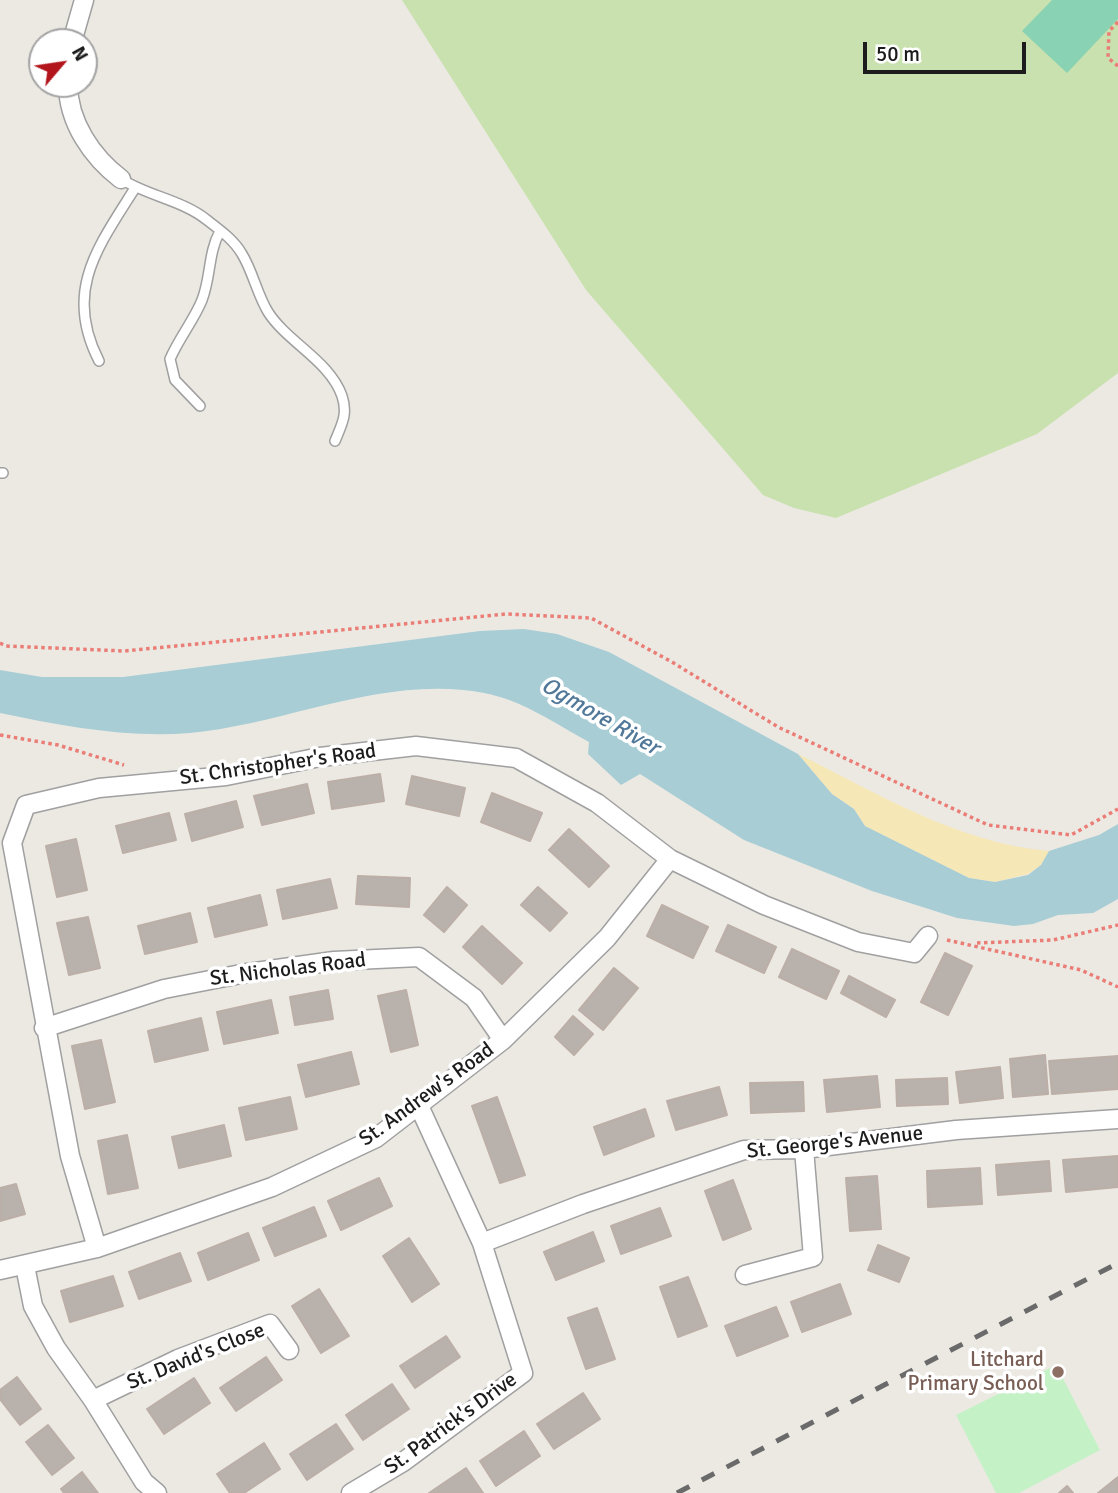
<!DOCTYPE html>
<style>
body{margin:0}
#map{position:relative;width:1118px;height:1493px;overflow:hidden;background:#ece9e3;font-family:Signika,sans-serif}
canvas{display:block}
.north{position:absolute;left:28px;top:28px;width:70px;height:70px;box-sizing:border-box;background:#fff;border:2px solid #a4a4a4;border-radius:50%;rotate:61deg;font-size:19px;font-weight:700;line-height:28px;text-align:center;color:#1c1c1c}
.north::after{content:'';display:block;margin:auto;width:24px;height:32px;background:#b2161c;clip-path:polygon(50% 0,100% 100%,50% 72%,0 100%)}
.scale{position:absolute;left:863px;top:42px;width:163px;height:32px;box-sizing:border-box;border:4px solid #1c1c1c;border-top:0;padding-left:9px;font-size:21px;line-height:24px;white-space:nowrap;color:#1c1c1c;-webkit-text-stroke:5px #fff;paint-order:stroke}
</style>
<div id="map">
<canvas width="1118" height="1493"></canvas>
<div class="north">N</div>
<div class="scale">50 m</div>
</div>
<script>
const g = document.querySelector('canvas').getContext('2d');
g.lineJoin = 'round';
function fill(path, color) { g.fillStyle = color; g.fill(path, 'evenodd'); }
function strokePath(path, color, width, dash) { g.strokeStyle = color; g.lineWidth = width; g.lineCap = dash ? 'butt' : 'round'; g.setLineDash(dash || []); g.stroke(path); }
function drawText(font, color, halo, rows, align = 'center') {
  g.font = font + ' Signika,sans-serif'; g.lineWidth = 7; g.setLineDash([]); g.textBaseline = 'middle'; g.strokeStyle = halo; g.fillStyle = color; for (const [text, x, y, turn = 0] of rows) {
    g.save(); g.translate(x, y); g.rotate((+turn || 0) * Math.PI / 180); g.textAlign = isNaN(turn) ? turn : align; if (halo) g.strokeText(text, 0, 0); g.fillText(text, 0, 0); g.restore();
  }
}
fill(new Path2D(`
 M 402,0 L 1118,0 L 1118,373 L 1037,434 L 836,518 L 794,508 L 763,495 L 586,290 Z`), '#c9e1ae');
fill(new Path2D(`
 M 798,754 C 879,794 958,843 1049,851 L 1041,865 L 1028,874 L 995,882 L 969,878 L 865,826 L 854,809 L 832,794 Z`), '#f6e7b7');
fill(new Path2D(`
 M 1056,1365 L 1100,1450 L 1019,1493 L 996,1493 L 956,1415 Z`), '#c4f2c6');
fill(new Path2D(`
 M 1052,0 L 1118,0 L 1118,19 L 1067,73 L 1022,31 Z`), '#89d3b4');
fill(new Path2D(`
 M 524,629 L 557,634 L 609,652 L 798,754 L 832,794 L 854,809 L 865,826 L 969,878 L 995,882 L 1028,875 L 1041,865 L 1049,851 L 1099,835 L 1118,824 L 1118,899 L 1093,913 L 1058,915 L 1033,924 L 1014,926 L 957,918 L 872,891 L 744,840 L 640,774 L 621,785 L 588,754 L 589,742 C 556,724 522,700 484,693 C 385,674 287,724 190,733 C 125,738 63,726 0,713 L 0,670 L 42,677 L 123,677 L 480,631 Z`), '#a8cdd5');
const building = new Path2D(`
 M 380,774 L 384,801 L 332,809 L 328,782 Z
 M 412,776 L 465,788 L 459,816 L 406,804 Z
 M 307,784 L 314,813 L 262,825 L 254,796 Z
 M 492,793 L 542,813 L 530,841 L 481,822 Z
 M 236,801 L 243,827 L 192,841 L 185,814 Z
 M 169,813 L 176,840 L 123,853 L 116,826 Z
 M 569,829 L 609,866 L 589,887 L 549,850 Z
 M 76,839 L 87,890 L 57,897 L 46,846 Z
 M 358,876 L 410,878 L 409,907 L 356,904 Z
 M 330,879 L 337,908 L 283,919 L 277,890 Z
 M 447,887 L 467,905 L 444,932 L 424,915 Z
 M 538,887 L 567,913 L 550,931 L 521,905 Z
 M 260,895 L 267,925 L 215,937 L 208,908 Z
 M 662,905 L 708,927 L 693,958 L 647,936 Z
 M 190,913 L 197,942 L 145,954 L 138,926 Z
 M 88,917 L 100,968 L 69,975 L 57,923 Z
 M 728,925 L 776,947 L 764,973 L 716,951 Z
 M 482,926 L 522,963 L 502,984 L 463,947 Z
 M 792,949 L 839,971 L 826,999 L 779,977 Z
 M 945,953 L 972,966 L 948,1015 L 921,1002 Z
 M 614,968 L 638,988 L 603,1030 L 579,1010 Z
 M 849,976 L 895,1000 L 886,1017 L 841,993 Z
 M 328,990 L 333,1019 L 295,1025 L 290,997 Z
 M 406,990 L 418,1045 L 391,1052 L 378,996 Z
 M 271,1000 L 278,1033 L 224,1044 L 217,1012 Z
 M 573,1016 L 593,1034 L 574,1055 L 555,1037 Z
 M 201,1018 L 208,1050 L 155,1062 L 148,1031 Z
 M 101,1040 L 115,1102 L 85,1109 L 72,1046 Z
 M 351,1052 L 359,1084 L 306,1097 L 298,1065 Z
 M 1045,1055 L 1048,1094 L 1013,1097 L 1010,1059 Z
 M 1118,1056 L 1118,1089 L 1052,1094 L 1049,1061 Z
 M 1000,1067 L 1003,1098 L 960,1103 L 956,1072 Z
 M 877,1076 L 880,1107 L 827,1112 L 824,1080 Z
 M 947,1078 L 948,1104 L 897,1106 L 896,1080 Z
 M 803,1082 L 804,1111 L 751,1113 L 750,1083 Z
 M 719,1087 L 727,1115 L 676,1130 L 667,1101 Z
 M 290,1097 L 297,1129 L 246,1140 L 239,1108 Z
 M 497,1097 L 525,1175 L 500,1183 L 472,1106 Z
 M 645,1109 L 654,1136 L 604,1155 L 594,1127 Z
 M 224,1125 L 231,1156 L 179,1168 L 172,1137 Z
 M 127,1135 L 138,1188 L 108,1194 L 98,1141 Z
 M 1118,1156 L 1118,1187 L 1066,1192 L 1063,1160 Z
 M 1049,1161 L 1051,1191 L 998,1195 L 996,1165 Z
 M 980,1168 L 982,1204 L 928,1207 L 927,1171 Z
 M 877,1176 L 881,1229 L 850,1231 L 846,1178 Z
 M 379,1178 L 392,1206 L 341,1230 L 328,1201 Z
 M 733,1180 L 751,1229 L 723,1240 L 705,1191 Z
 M 16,1184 L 25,1214 L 0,1221 L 0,1188 Z
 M 314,1207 L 326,1236 L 275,1256 L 263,1228 Z
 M 660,1208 L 671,1236 L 621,1254 L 611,1226 Z
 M 593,1232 L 604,1261 L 556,1280 L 544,1252 Z
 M 248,1233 L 259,1260 L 208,1280 L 198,1253 Z
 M 409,1238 L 439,1284 L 412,1302 L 383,1256 Z
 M 878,1245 L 909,1258 L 899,1282 L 868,1270 Z
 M 180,1253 L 191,1281 L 139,1299 L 129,1272 Z
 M 113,1276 L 123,1306 L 70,1322 L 61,1291 Z
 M 688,1277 L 707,1326 L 678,1337 L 660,1287 Z
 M 840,1284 L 851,1314 L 802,1332 L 791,1302 Z
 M 319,1289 L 349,1336 L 321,1353 L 292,1306 Z
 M 776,1307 L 788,1336 L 737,1356 L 725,1326 Z
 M 597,1308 L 615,1359 L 586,1369 L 568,1318 Z
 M 446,1336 L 460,1357 L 415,1388 L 400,1366 Z
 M 266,1357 L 282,1380 L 236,1411 L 220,1388 Z
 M 17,1377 L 41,1409 L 20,1425 L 0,1399 L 0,1390 Z
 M 194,1378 L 210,1403 L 164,1434 L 147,1409 Z
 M 392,1384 L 409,1409 L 363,1440 L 346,1415 Z
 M 583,1393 L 600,1419 L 554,1449 L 537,1424 Z
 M 336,1424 L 353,1449 L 307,1480 L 290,1454 Z
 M 48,1425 L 74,1458 L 52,1475 L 26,1442 Z
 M 524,1431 L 540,1456 L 496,1486 L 480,1461 Z
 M 264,1443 L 280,1469 L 244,1493 L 230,1493 L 217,1474 Z
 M 466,1468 L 483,1493 L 429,1493 Z
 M 82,1472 L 98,1493 L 64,1493 L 61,1489 Z
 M 1118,1477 L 1118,1493 L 1098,1493 Z
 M 1067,1486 L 1073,1493 L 1059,1493 Z`);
fill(building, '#b9b2ac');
strokePath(building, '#bcafa7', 2);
const lane = new Path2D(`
 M 121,179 C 148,196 182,200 207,220 C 220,230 234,240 242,254 C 253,272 257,294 268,312 C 287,342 330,361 342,396 C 348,414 342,424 335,441
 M 99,361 C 63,291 98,247 135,188
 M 200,406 L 175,380 L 170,359 C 179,338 194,320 202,300 C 211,277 208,253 220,231
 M 0,473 L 3,473`);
const street = new Path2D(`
 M 72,42 L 84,0
 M 68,84 C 68,122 92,157 121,179
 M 44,1028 L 164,989 L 241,974 L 334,961 L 419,957 L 474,998 L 503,1040
 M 482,1243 L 583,1204 L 744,1150 L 804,1149 L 956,1130 L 1118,1119
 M 97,1248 L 70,1156 L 12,843 L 26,805 L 99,788 L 226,776 L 320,757 L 416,746 L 516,758 L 597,803 L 670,859 L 764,905 L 858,942 L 914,953 L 928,936
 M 25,1266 L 33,1306 L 56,1348 L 93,1400 L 144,1482 L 157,1493
 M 0,1270 L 97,1248 L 272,1187 L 376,1138 L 503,1040 L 607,938 L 670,859
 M 745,1275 L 813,1257 L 804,1149
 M 93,1400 L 178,1359 L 270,1324 L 289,1350
 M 351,1493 L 403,1462 L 523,1373 L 482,1243 L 419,1106`);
strokePath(lane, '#a0a0a0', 12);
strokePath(street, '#a0a0a0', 21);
strokePath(new Path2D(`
 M 1118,22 L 1109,31 L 1108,58 L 1118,66
 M 0,643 L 6,646 L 124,651 L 506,614 L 591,618 L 672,662 L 778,727 L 988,825 L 1071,835 L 1118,809
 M 0,735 L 58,745 L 124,765
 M 947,940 L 1081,970 L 1118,987
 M 977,943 L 1053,940 L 1118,925`), '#ea7e77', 3.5, [3.5, 3.5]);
strokePath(lane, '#fff', 9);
strokePath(street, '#fff', 18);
strokePath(new Path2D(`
 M 677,1493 L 1118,1263`), '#6a6a6a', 5, [14, 14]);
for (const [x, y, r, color] of [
 [1058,1372,7,"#8d6e63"]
]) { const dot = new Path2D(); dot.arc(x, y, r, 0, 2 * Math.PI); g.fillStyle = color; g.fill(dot); strokePath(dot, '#fff', 2.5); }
drawText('21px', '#1c1c1c', '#fff', [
 ["St. Christopher's Road",278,765,-8],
 ["St. Nicholas Road",288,970,-7],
 ["St. Andrew's Road",427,1095,-36],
 ["St. George's Avenue",835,1143,-6],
 ["St. David's Close",196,1357,-22],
 ["St. Patrick's Drive",451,1424,-36]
]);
drawText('21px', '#785e54', '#fff', [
 ["Litchard",1044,1360],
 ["Primary School",1044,1384]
], 'right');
drawText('italic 23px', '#517899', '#fff', [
 ["Ogmore River",600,717,30]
]);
</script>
